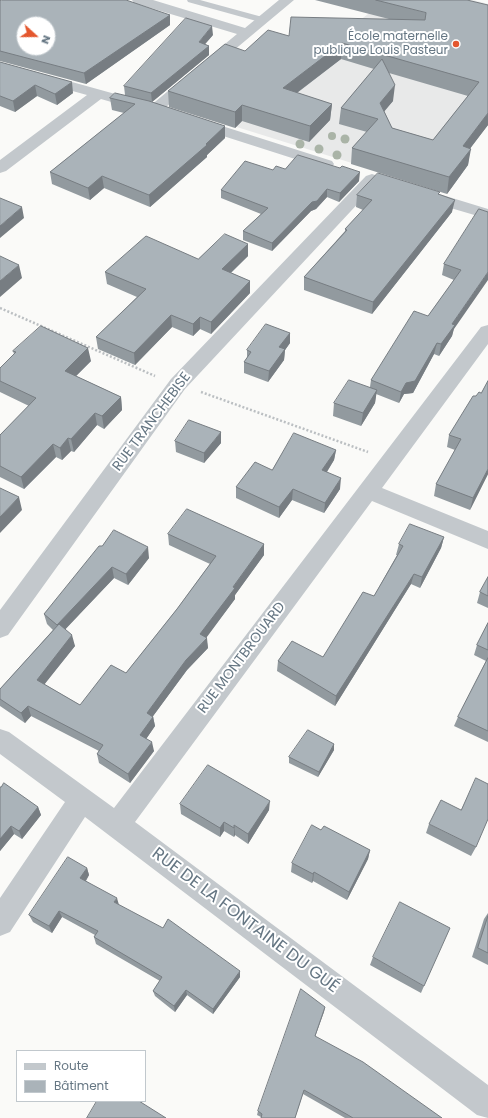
<!DOCTYPE html>
<meta charset="utf-8">
<style>
body{margin:0}
#map{position:relative;width:488px;height:1118px;overflow:hidden;background:#fafaf8;font-family:Poppins,sans-serif}
canvas{display:block}
.legend{position:absolute;left:16px;top:1050px;width:130px;height:52px;box-sizing:border-box;background:#fff;border:1px solid #c1c8cd;margin:0;padding:5px 7px;list-style:none;font-size:12px;color:#657683}
.legend li{display:flex;align-items:center;gap:8px;height:20px}
.legend b{width:20px;border:1px solid #c1c8cd}
.north{position:absolute;left:16px;top:16px;width:40px;height:40px;box-sizing:border-box;background:#fff;border:1px solid #c1c8cd;border-radius:50%;rotate:111deg;font-size:11px;font-weight:700;line-height:16px;text-align:center;color:#657683}
.north::after{content:'';display:block;margin:auto;width:14px;height:18px;background:#e4572e;clip-path:polygon(50% 0,100% 100%,50% 72%,0 100%)}
</style>
<div id="map">
<canvas width="488" height="1118"></canvas>
<ul class="legend">
<li><b style="height:5px;background:#c3c8cc"></b>Route</li>
<li><b style="height:11px;background:#aab3b9"></b>Bâtiment</li>
</ul>
<div class="north">N</div>
</div>
<script>
const g = document.querySelector('canvas').getContext('2d');
g.lineJoin = 'round';
function fill(path, color) { g.fillStyle = color; g.fill(path, 'evenodd'); }
function strokePath(path, color, width, dash) { g.strokeStyle = color; g.lineWidth = width; g.lineCap = dash ? 'butt' : 'round'; g.setLineDash(dash || []); g.stroke(path); }
function drawText(font, color, halo, rows, align = 'center') {
  g.font = font + ' Poppins,sans-serif'; g.lineWidth = 4; g.setLineDash([]); g.textBaseline = 'middle'; g.strokeStyle = halo; g.fillStyle = color; for (const [text, x, y, turn = 0] of rows) {
    g.save(); g.translate(x, y); g.rotate((+turn || 0) * Math.PI / 180); g.textAlign = isNaN(turn) ? turn : align; if (halo) g.strokeText(text, 0, 0); g.fillText(text, 0, 0); g.restore();
  }
}
fill(new Path2D(`
 M 375,0 L 473,0 L 488,4 L 488,124 L 438,190 L 224,123 L 376,8 Z`), '#e8e9e9');
strokePath(new Path2D(`
 M 0,308 L 155,376
 M 201,392 L 368,452`), '#bbbfc2', 2.5, [2, 2]);
fill(new Path2D(`
 M 187,0 L 200,0 L 266,18 L 267,20 L 263,22 L 260,22 L 188,2 Z`), '#c3c8cc');
fill(new Path2D(`
 M 132,0 L 153,0 L 245,28 L 279,0 L 294,0 L 160,112 L 155,114 L 150,112 L 147,109 L 150,106 L 237,34 L 134,3 Z
 M 0,62 L 144,102 L 147,105 L 144,108 L 139,110 L 101,99 L 6,171 L 0,173 L 0,160 L 87,95 L 0,71 Z
 M 197,118 L 332,161 L 334,164 L 332,167 L 326,169 L 320,167 L 192,126 L 189,123 L 192,120 Z
 M 372,174 L 378,176 L 380,179 L 378,182 L 185,389 L 8,635 L 0,638 L 0,610 L 171,379 L 366,176 Z
 M 426,190 L 488,209 L 488,219 L 420,199 L 418,195 L 420,191 Z
 M 488,325 L 488,344 L 382,488 L 488,531 L 488,549 L 372,501 L 135,822 L 488,1085 L 488,1118 L 477,1115 L 85,817 L 10,932 L 0,936 L 0,898 L 65,802 L 0,754 L 0,729 L 9,732 L 114,808 L 481,327 Z`), '#c3c8cc');
g.fillStyle = '#aab4a7';
for (const [x, y, r] of [
 [332,136,4],
 [345,139,4.5],
 [300,144,4.5],
 [319,149,4.5],
 [337,155,4.5]
]) { g.beginPath(); g.arc(x, y, r, 0, 2 * Math.PI); g.fill(); }
fill(new Path2D(`
 M 315,0 L 467,0 L 488,125 L 470,148 L 468,165 L 447,194 L 351,164 L 352,148 L 367,132 L 339,124 L 341,108 L 374,69 L 341,59 L 297,93 L 332,104 L 330,120 L 309,142 L 242,121 L 235,128 L 169,107 L 168,91 L 245,51 L 289,36 L 389,19 ZM 389,73 L 468,96 L 433,140 L 392,128 L 384,111 L 393,101 Z
 M 0,1 L 170,15 L 170,25 L 86,84 L 0,61 Z
 M 213,35 L 205,44 L 209,46 L 209,55 L 152,102 L 225,126 L 225,138 L 207,155 L 207,157 L 150,207 L 104,188 L 90,200 L 52,184 L 50,172 L 124,113 L 112,110 L 110,98 L 125,95 L 124,86 Z
 M 0,62 L 73,93 L 57,105 L 37,96 L 15,112 L 0,106 Z
 M 285,169 L 359,181 L 339,202 L 327,197 L 316,209 L 311,211 L 272,251 L 243,240 L 243,231 L 261,214 L 221,198 L 221,190 L 273,170 Z
 M 357,195 L 440,195 L 452,212 L 372,314 L 304,290 L 304,277 L 345,231 L 345,229 L 363,210 L 356,207 Z
 M 479,209 L 452,336 L 439,356 L 434,354 L 413,393 L 404,394 L 399,403 L 376,394 L 375,403 L 361,426 L 333,416 L 334,403 L 370,387 L 371,380 L 428,316 L 454,280 L 442,275 L 444,264 Z
 M 248,244 L 248,256 L 231,273 L 250,281 L 250,293 L 211,334 L 200,329 L 193,336 L 172,327 L 135,365 L 98,349 L 96,337 L 137,297 L 107,284 L 105,272 L 198,259 Z
 M 290,333 L 290,343 L 285,350 L 284,360 L 268,382 L 244,373 L 244,362 L 247,358 L 247,350 Z
 M 13,351 L 91,361 L 76,376 L 121,397 L 122,410 L 104,429 L 97,425 L 74,452 L 71,451 L 62,460 L 56,457 L 24,489 L 0,477 L 0,435 L 29,406 L 0,392 L 0,368 L 14,354 Z
 M 481,393 L 488,474 L 470,510 L 434,496 L 436,484 L 455,450 L 447,447 L 449,435 L 476,396 Z
 M 175,441 L 221,443 L 204,463 L 176,452 Z
 M 336,450 L 334,460 L 327,472 L 340,489 L 324,513 L 292,500 L 279,518 L 236,498 L 236,487 L 272,470 Z
 M 168,534 L 264,544 L 264,555 L 235,595 L 235,599 L 206,637 L 208,648 L 187,670 L 153,716 L 155,726 L 146,739 L 154,751 L 130,783 L 99,763 L 97,754 L 99,751 L 31,716 L 25,723 L 0,706 L 0,689 L 53,630 L 47,624 L 44,614 L 102,546 L 149,558 L 128,585 L 114,578 L 65,629 L 75,646 L 44,684 L 80,705 L 126,673 L 177,609 L 210,564 L 169,545 Z
 M 444,537 L 441,548 L 420,588 L 411,584 L 335,706 L 277,671 L 278,661 L 323,657 L 374,596 L 397,555 L 396,555 L 399,544 Z
 M 488,577 L 488,608 L 477,603 L 480,592 Z
 M 488,623 L 488,742 L 454,726 L 458,717 L 486,661 L 474,655 L 477,645 Z
 M 334,744 L 334,750 L 318,777 L 289,763 L 289,757 Z
 M 0,787 L 38,807 L 41,815 L 22,839 L 14,834 L 0,851 Z
 M 180,804 L 269,810 L 248,844 L 235,835 L 234,837 L 224,831 L 220,837 L 181,814 Z
 M 429,824 L 476,847 L 471,856 L 426,833 Z
 M 321,830 L 370,850 L 368,859 L 347,900 L 313,881 L 312,883 L 291,872 L 292,863 Z
 M 87,868 L 89,875 L 86,881 L 119,905 L 240,977 L 213,1014 L 187,995 L 175,1012 L 155,996 L 153,991 L 160,981 L 96,944 L 94,937 L 95,935 L 62,917 L 52,933 L 33,922 L 29,915 Z
 M 488,913 L 488,965 L 472,957 L 484,919 Z
 M 373,957 L 424,986 L 421,993 L 370,965 Z
 M 325,1007 L 315,1037 L 442,1118 L 345,1118 L 303,1094 L 295,1118 L 261,1118 L 261,1117 L 257,1115 L 258,1111 Z`), '#929a9f');
fill(new Path2D(`
 M 170,15 L 170,25 L 86,84 L 84,73 Z
 M 212,26 L 213,35 L 199,51 L 199,42 Z
 M 342,43 L 341,59 L 282,104 L 283,88 Z
 M 209,46 L 209,55 L 152,102 L 151,93 Z
 M 72,82 L 73,93 L 57,105 L 55,94 Z
 M 35,85 L 37,96 L 15,112 L 13,101 Z
 M 395,85 L 393,101 L 378,119 L 380,103 Z
 M 332,104 L 330,120 L 309,142 L 310,126 Z
 M 242,105 L 242,121 L 235,128 L 235,112 Z
 M 488,113 L 488,125 L 460,162 L 463,146 Z
 M 225,126 L 225,138 L 207,155 L 207,157 L 150,207 L 149,195 L 206,144 Z
 M 471,149 L 468,165 L 447,194 L 449,177 Z
 M 360,172 L 359,181 L 339,202 L 340,193 Z
 M 102,176 L 104,188 L 90,200 L 88,188 Z
 M 327,189 L 327,197 L 316,209 L 311,211 L 272,251 L 272,243 L 312,202 Z
 M 455,200 L 452,212 L 372,314 L 373,302 Z
 M 22,207 L 24,218 L 0,238 L 0,226 Z
 M 248,244 L 248,256 L 222,281 L 222,269 Z
 M 19,265 L 22,278 L 0,297 L 0,281 Z
 M 488,272 L 488,280 L 454,329 L 452,336 L 439,356 L 441,344 L 452,324 Z
 M 250,281 L 250,293 L 211,334 L 211,322 Z
 M 171,315 L 172,327 L 135,365 L 134,353 Z
 M 200,317 L 200,329 L 193,336 L 193,324 Z
 M 290,333 L 290,343 L 285,350 L 284,360 L 268,382 L 269,371 L 279,347 Z
 M 437,343 L 434,354 L 413,393 L 404,394 L 399,403 L 401,392 L 406,383 Z
 M 88,348 L 91,361 L 68,384 L 65,371 Z
 M 377,390 L 375,403 L 361,426 L 363,413 Z
 M 121,397 L 122,410 L 104,429 L 102,416 Z
 M 95,413 L 97,425 L 74,452 L 71,439 Z
 M 221,432 L 221,443 L 204,463 L 204,453 Z
 M 68,438 L 71,451 L 62,460 L 60,448 Z
 M 53,444 L 56,457 L 24,489 L 21,477 Z
 M 336,450 L 334,460 L 321,481 L 322,470 Z
 M 488,469 L 488,474 L 470,510 L 473,498 Z
 M 341,478 L 340,489 L 324,513 L 325,503 Z
 M 293,489 L 292,500 L 279,518 L 279,507 Z
 M 19,497 L 22,510 L 0,533 L 0,517 Z
 M 444,537 L 441,548 L 420,588 L 422,577 Z
 M 264,544 L 264,555 L 235,595 L 235,599 L 201,645 L 200,634 Z
 M 148,547 L 149,558 L 128,585 L 126,574 Z
 M 112,567 L 114,578 L 60,635 L 57,625 Z
 M 414,574 L 411,584 L 335,706 L 336,696 Z
 M 72,635 L 75,646 L 40,690 L 37,680 Z
 M 207,638 L 208,648 L 187,670 L 148,723 L 147,713 L 186,660 Z
 M 28,706 L 31,716 L 25,723 L 21,713 Z
 M 153,717 L 155,726 L 142,745 L 140,735 Z
 M 152,742 L 154,751 L 130,783 L 128,774 Z
 M 334,744 L 334,750 L 318,777 L 319,772 Z
 M 270,801 L 269,810 L 248,844 L 248,834 Z
 M 38,807 L 41,815 L 22,839 L 19,831 Z
 M 224,822 L 224,831 L 220,837 L 220,828 Z
 M 234,825 L 235,835 L 234,837 Z
 M 11,826 L 14,834 L 0,851 L 0,839 Z
 M 370,850 L 368,859 L 347,900 L 349,892 Z
 M 87,868 L 89,875 L 83,885 L 80,878 Z
 M 314,872 L 313,881 L 312,883 L 313,874 Z
 M 117,898 L 119,905 L 114,902 Z
 M 59,911 L 62,917 L 52,933 L 49,926 Z
 M 240,971 L 240,977 L 213,1014 L 213,1009 Z
 M 186,990 L 187,995 L 175,1012 L 174,1006 Z
 M 325,1007 L 324,1012 L 313,1042 L 315,1036 Z`), '#777d82');
const building = new Path2D(`
 M 2,0 L 126,0 L 170,15 L 84,73 L 0,51 L 0,1 ZM 24,24 L 48,24 L 48,48 L 24,48 Z
 M 376,0 L 467,0 L 488,5 L 488,113 L 463,146 L 471,149 L 449,177 L 352,148 L 378,119 L 341,108 L 382,59 L 395,85 L 380,103 L 392,128 L 433,140 L 479,82 L 342,43 L 283,88 L 332,104 L 310,126 L 242,105 L 235,112 L 168,91 L 225,44 L 245,51 L 268,30 L 289,36 L 291,17 L 425,20 L 426,13 Z
 M 186,18 L 212,26 L 199,42 L 209,46 L 151,93 L 124,86 Z
 M 0,62 L 72,82 L 55,94 L 35,85 L 13,101 L 0,96 Z
 M 115,93 L 149,101 L 225,126 L 206,144 L 207,145 L 149,195 L 102,176 L 88,188 L 50,172 L 135,104 L 110,98 Z
 M 298,155 L 340,168 L 342,166 L 360,172 L 340,193 L 327,189 L 317,201 L 312,202 L 272,243 L 243,231 L 268,208 L 221,190 L 245,161 L 273,170 L 276,166 L 285,169 Z
 M 378,173 L 440,192 L 438,194 L 455,200 L 373,302 L 304,277 L 347,230 L 345,229 L 372,200 L 357,195 Z
 M 0,198 L 22,207 L 0,226 Z
 M 479,209 L 488,212 L 488,272 L 452,324 L 455,325 L 441,344 L 437,343 L 415,381 L 406,383 L 401,392 L 371,380 L 414,311 L 428,316 L 461,270 L 444,264 Z
 M 225,234 L 248,244 L 222,269 L 250,281 L 211,322 L 200,317 L 193,324 L 171,315 L 134,353 L 96,337 L 146,289 L 105,272 L 146,236 L 198,259 Z
 M 0,256 L 19,265 L 0,281 Z
 M 266,324 L 290,333 L 279,347 L 285,349 L 269,371 L 244,362 L 251,352 L 247,350 Z
 M 41,326 L 88,348 L 65,371 L 121,397 L 102,416 L 95,413 L 71,439 L 68,438 L 60,448 L 53,444 L 21,477 L 0,466 L 0,435 L 36,398 L 0,381 L 0,368 L 16,352 L 13,351 Z
 M 349,380 L 377,390 L 363,413 L 334,403 Z
 M 488,381 L 488,469 L 473,498 L 436,484 L 461,439 L 449,435 L 473,396 L 476,396 L 479,392 L 481,393 Z
 M 189,420 L 221,432 L 204,453 L 175,441 Z
 M 294,433 L 336,450 L 322,470 L 341,478 L 325,503 L 293,489 L 279,507 L 236,487 L 255,462 L 272,470 Z
 M 0,488 L 19,497 L 0,517 Z
 M 187,509 L 264,544 L 233,587 L 235,588 L 200,634 L 207,638 L 186,660 L 147,713 L 153,717 L 140,735 L 152,742 L 128,774 L 97,754 L 103,745 L 28,706 L 21,713 L 0,699 L 0,689 L 59,624 L 72,635 L 37,680 L 80,705 L 111,665 L 126,673 L 177,609 L 216,556 L 168,534 Z
 M 410,524 L 444,537 L 422,577 L 414,574 L 336,696 L 278,661 L 292,641 L 323,657 L 363,592 L 374,596 L 403,546 L 399,544 Z
 M 114,530 L 148,547 L 126,574 L 112,567 L 57,625 L 44,614 L 99,546 L 102,546 Z
 M 488,577 L 488,596 L 480,592 Z
 M 488,623 L 488,650 L 477,645 Z
 M 488,658 L 488,731 L 458,717 Z
 M 308,730 L 334,744 L 319,772 L 289,757 Z
 M 208,765 L 270,801 L 248,834 L 234,825 L 234,828 L 224,822 L 220,828 L 180,804 Z
 M 476,778 L 488,784 L 488,819 L 476,847 L 429,824 L 441,800 L 461,810 Z
 M 4,783 L 38,807 L 19,831 L 11,826 L 0,839 L 0,787 L 1,787 Z
 M 312,825 L 321,830 L 324,826 L 370,850 L 349,892 L 314,872 L 313,874 L 292,863 Z
 M 68,857 L 87,868 L 80,878 L 117,898 L 114,902 L 163,928 L 168,919 L 240,971 L 213,1009 L 186,990 L 174,1006 L 153,991 L 162,977 L 94,937 L 98,931 L 59,911 L 49,926 L 29,915 Z
 M 400,902 L 450,928 L 424,986 L 373,957 Z
 M 488,916 L 488,953 L 478,948 Z
 M 301,989 L 325,1007 L 315,1036 L 363,1062 L 442,1118 L 353,1118 L 348,1115 L 304,1090 L 295,1118 L 261,1118 L 262,1114 L 258,1111 Z
 M 97,1101 L 139,1101 L 166,1118 L 87,1118 Z`);
fill(building, '#aab3b9');
strokePath(building, '#777d82', 1);
for (const [x, y, r, color] of [
 [456,44,4,"#e4572e"]
]) { const dot = new Path2D(); dot.arc(x, y, r, 0, 2 * Math.PI); g.fillStyle = color; g.fill(dot); strokePath(dot, '#fff', 1.5); }
drawText('12px', '#657683', '#fff', [
 ["École maternelle",448,37],
 ["publique Louis Pasteur",448,51]
], 'right');
drawText('14px', '#657683', '#fff', [
 ["RUE TRANCHEBISE",152,422,-53],
 ["RUE MONTBROUARD",242,658,-53]
]);
drawText('17px', '#657683', '#fff', [
 ["RUE DE LA FONTAINE DU GUÉ",245,921,37]
]);
</script>
